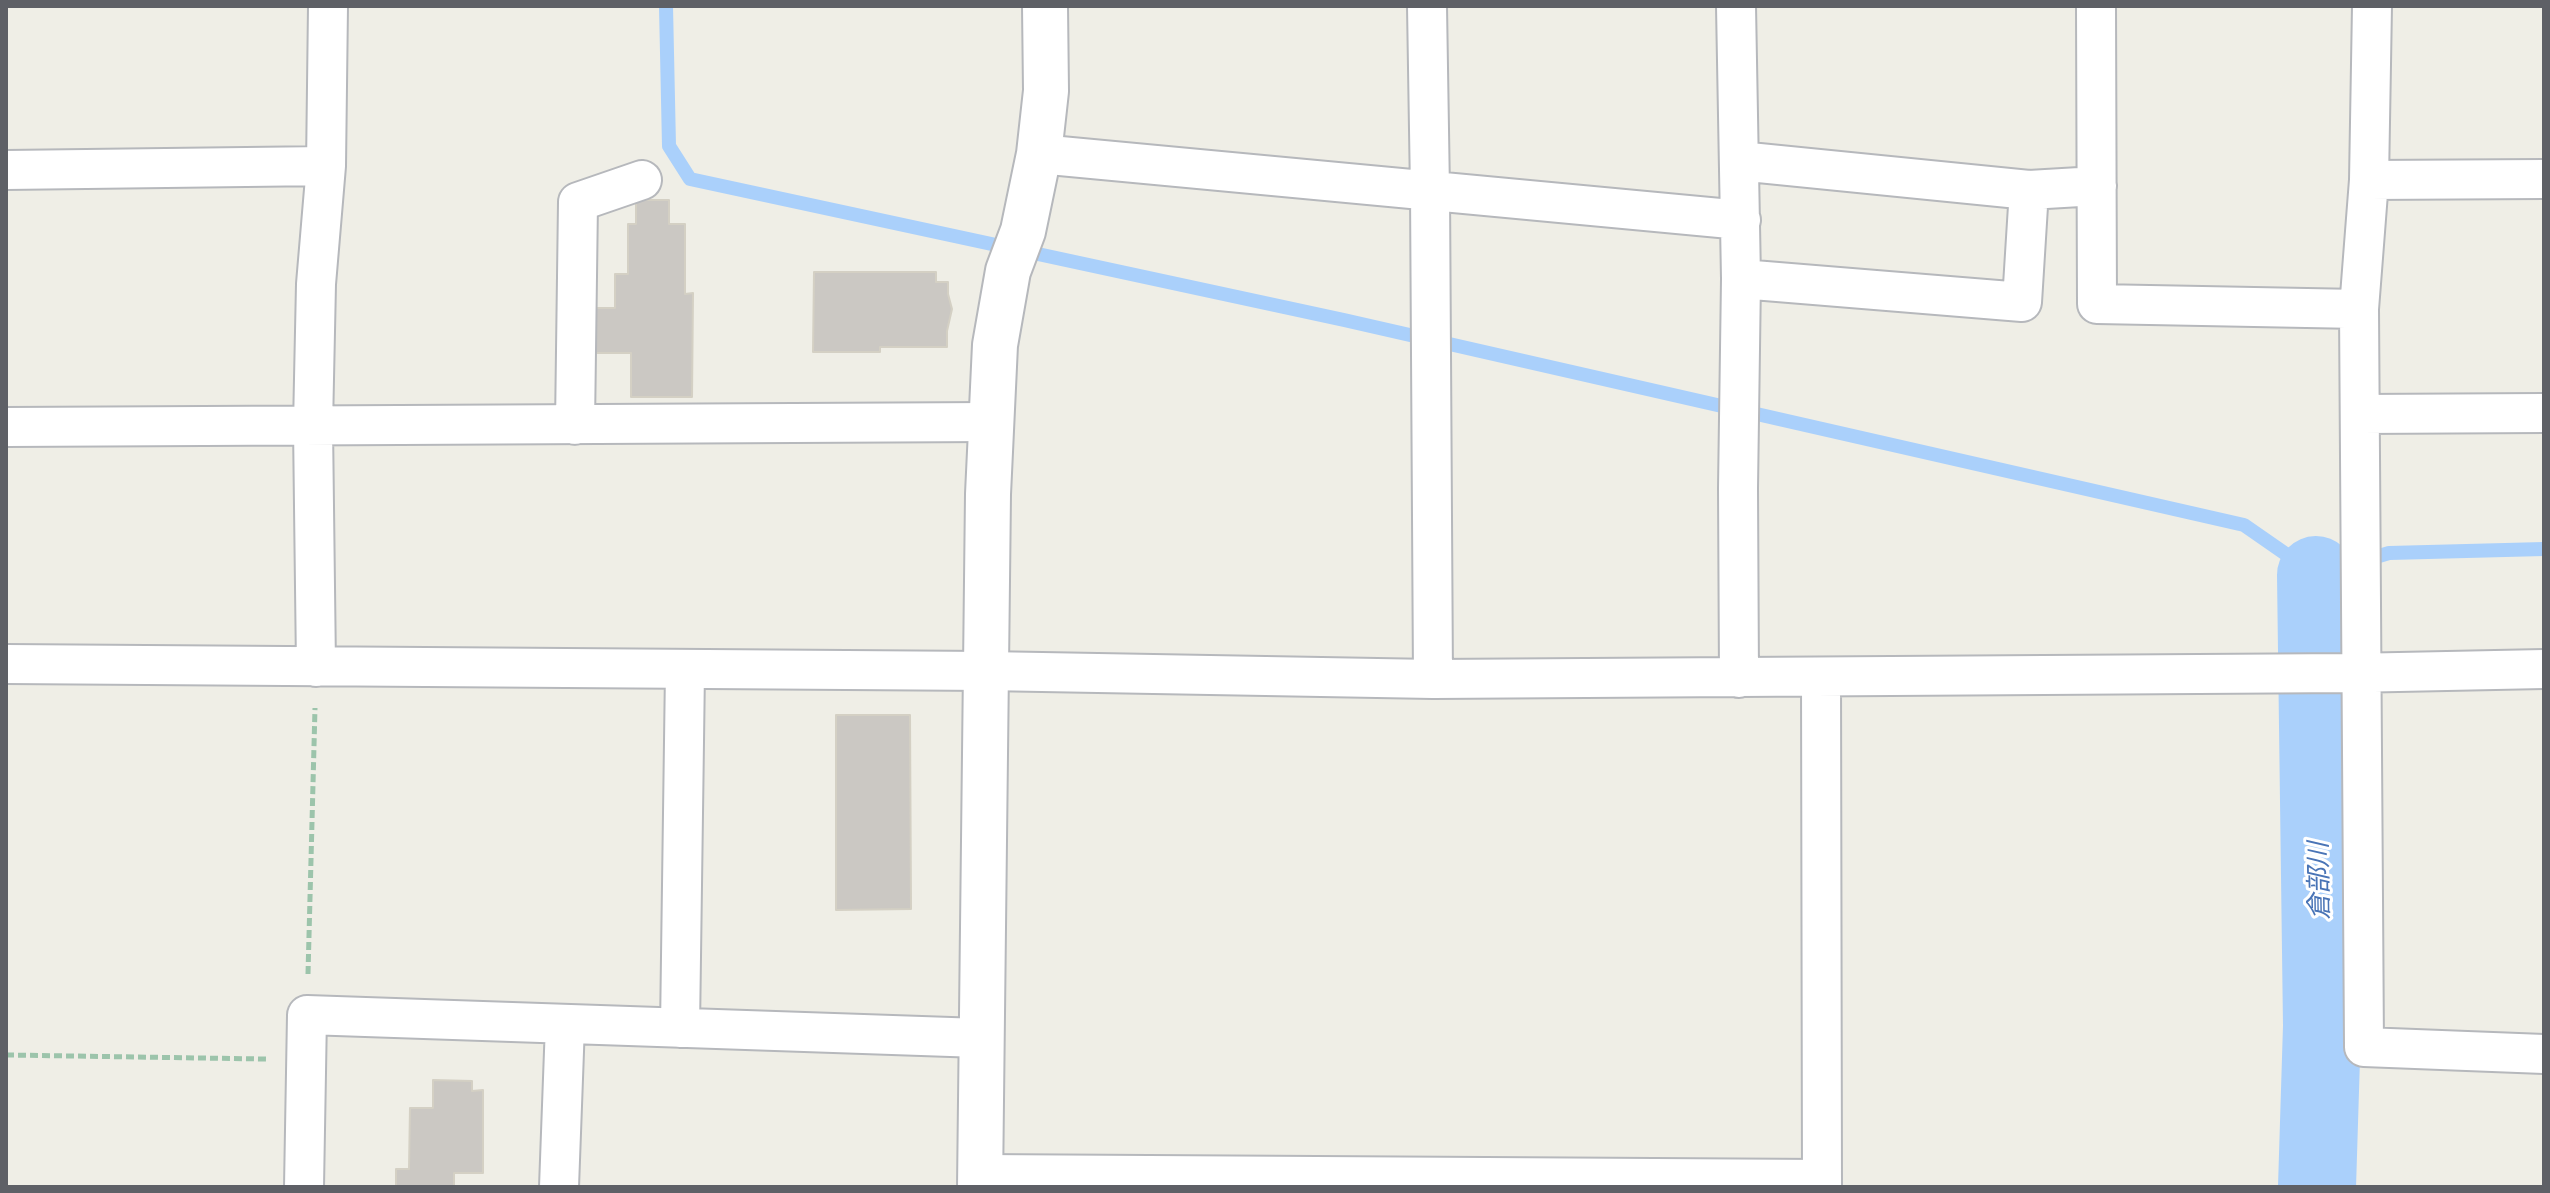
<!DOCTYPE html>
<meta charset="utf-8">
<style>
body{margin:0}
#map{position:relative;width:2550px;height:1193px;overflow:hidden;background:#efeee6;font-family:"PT Sans",sans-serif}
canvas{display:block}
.frame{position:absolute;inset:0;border:8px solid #5e6066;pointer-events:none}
</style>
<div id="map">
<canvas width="2550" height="1193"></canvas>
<div class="frame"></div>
</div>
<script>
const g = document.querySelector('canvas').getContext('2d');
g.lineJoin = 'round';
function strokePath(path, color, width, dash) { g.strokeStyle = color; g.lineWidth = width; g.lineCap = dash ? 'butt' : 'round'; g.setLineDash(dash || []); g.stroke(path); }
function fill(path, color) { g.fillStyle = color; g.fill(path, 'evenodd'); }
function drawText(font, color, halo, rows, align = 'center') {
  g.font = font + ' "PT Sans","Noto Sans JP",sans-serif'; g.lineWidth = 6; g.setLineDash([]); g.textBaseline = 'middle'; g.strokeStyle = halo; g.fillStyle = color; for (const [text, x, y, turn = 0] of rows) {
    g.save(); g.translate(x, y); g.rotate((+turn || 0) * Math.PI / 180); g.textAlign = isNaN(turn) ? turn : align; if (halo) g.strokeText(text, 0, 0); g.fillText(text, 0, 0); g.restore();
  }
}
strokePath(new Path2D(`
 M 666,6 L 669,146 L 690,179 L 1344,320 L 2244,525 L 2316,575 L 2389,553 L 2544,549`), '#aad0fb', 14);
strokePath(new Path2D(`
 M 2316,575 L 2322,1026 L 2317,1187`), '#aad0fb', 78);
const building = new Path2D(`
 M 636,200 L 669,200 L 669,224 L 685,224 L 685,294 L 693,293 L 692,397 L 631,397 L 631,353 L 594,353 L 594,308 L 615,308 L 615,274 L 628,274 L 628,224 L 636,224 Z
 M 814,272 L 936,272 L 936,282 L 948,282 L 948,294 L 952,309 L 947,331 L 947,347 L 880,347 L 880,352 L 813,352 Z
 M 836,715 L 910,715 L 911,909 L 836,910 Z
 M 433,1080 L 472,1081 L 472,1091 L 483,1090 L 483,1173 L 454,1173 L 454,1187 L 396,1187 L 396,1169 L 409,1169 L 410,1108 L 433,1108 Z`);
fill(building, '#cbc8c3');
strokePath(building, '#d4d0c4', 2);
const minor = new Path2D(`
 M 1427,6 L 1430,191 L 1433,679
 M 1736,6 L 1741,279 L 1738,488 L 1739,678
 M 2096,6 L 2097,304 L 2359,309
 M 2372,6 L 2369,180 L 2359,309 L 2364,1047 L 2544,1054
 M 1039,154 L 1741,220
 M 1739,161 L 2029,190 L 2097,186
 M 6,170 L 326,166 L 328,6
 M 2369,180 L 2544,179
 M 1741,279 L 2022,302 L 2029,190
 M 2361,414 L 2544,413
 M 575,425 L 578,202 L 642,180
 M 6,427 L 991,422
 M 6,664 L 986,671 L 1433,679 L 2350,673 L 2544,669
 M 316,667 L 313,426 L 316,284 L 326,166
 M 1821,677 L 1822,1187
 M 680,1028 L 685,670
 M 980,1174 L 1822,1179
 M 304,1187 L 307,1015 L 980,1038
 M 559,1187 L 565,1024`);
const tertiary = new Path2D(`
 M 980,1187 L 988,494 L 995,345 L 1008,271 L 1023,231 L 1039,154 L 1046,91 L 1045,6`);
strokePath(minor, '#b6b8bc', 42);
strokePath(tertiary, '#b6b8bc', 48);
strokePath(new Path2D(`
 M 308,974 L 315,708
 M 6,1055 L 266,1059`), '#9cc4ab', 5, [8, 4]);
strokePath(minor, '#fff', 38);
strokePath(tertiary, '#fff', 44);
drawText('italic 26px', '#4974b6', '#fff', [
 ["倉部川",2320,881,-91]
]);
</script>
